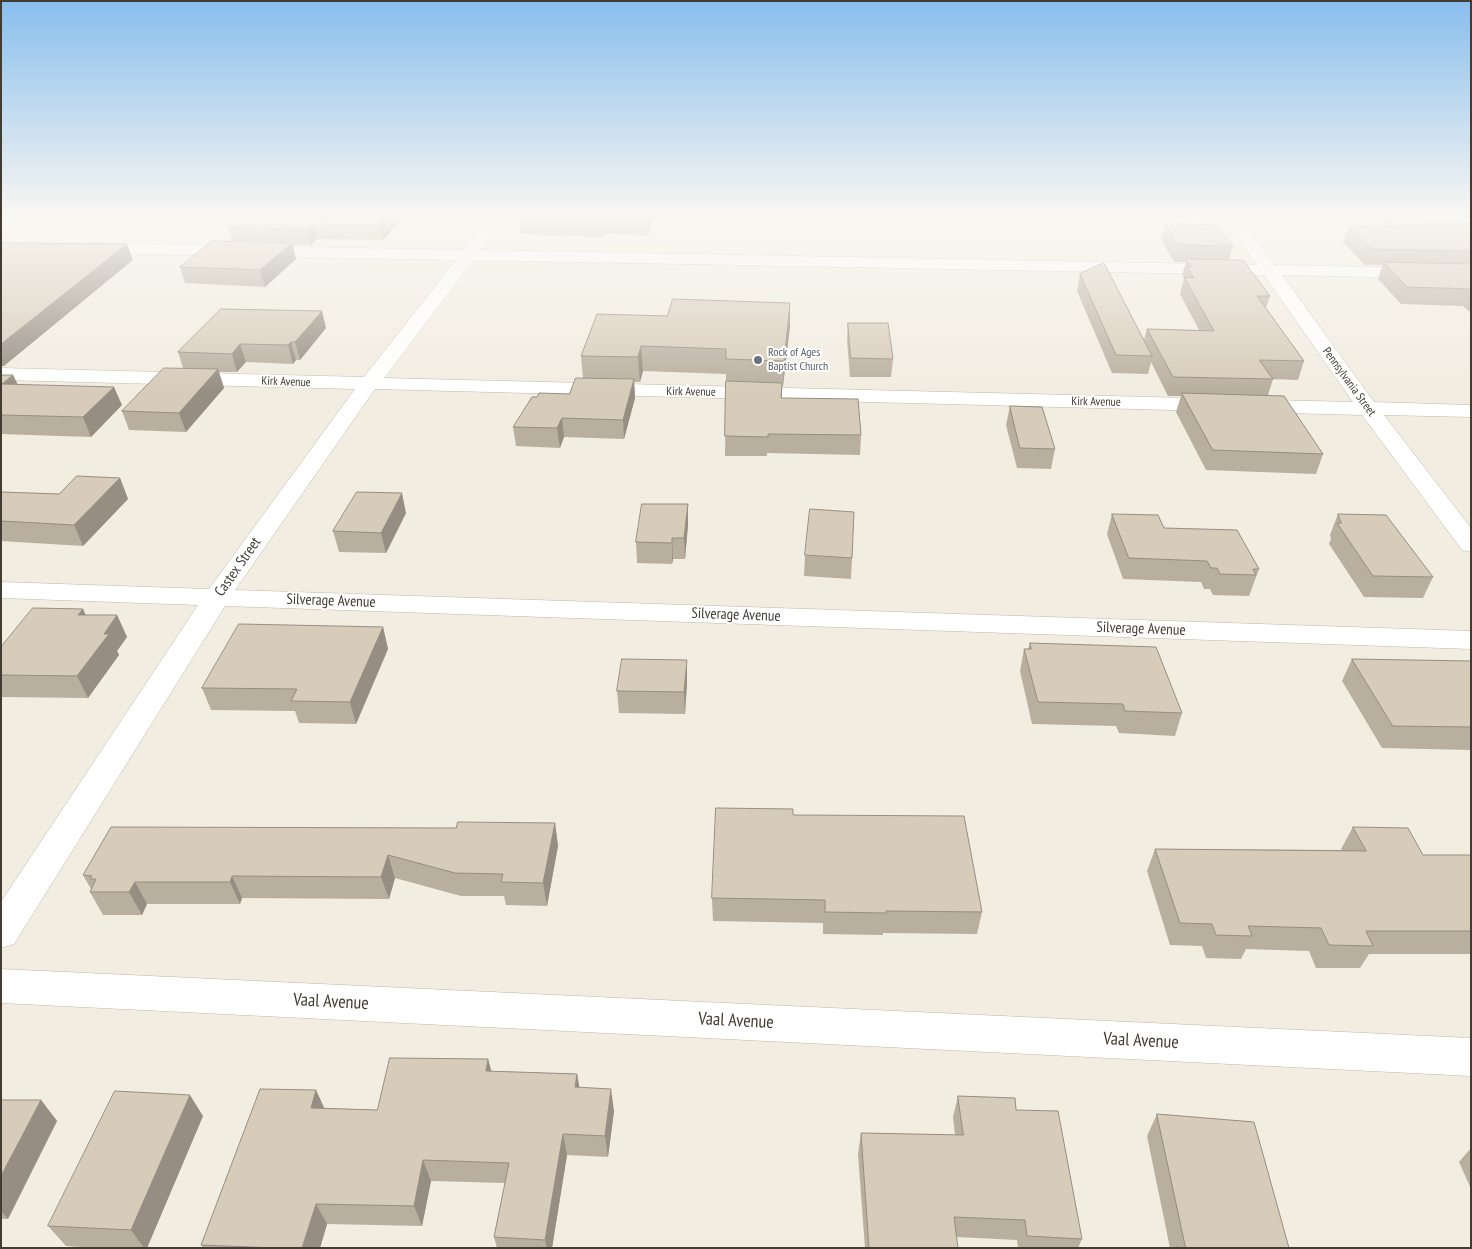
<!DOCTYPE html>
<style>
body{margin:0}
#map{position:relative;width:1472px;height:1249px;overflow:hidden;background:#f2ede1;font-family:"PT Sans Narrow",sans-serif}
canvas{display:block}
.frame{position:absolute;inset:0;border:2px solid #433c32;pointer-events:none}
</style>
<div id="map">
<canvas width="1472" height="1249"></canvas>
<div class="frame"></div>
</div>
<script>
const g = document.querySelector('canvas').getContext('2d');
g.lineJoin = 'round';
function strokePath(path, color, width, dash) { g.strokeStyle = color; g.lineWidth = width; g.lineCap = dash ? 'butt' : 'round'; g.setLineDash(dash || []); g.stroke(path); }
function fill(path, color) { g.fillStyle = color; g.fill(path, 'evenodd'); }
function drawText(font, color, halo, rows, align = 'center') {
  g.font = font + ' "PT Sans Narrow",sans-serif'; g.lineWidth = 4; g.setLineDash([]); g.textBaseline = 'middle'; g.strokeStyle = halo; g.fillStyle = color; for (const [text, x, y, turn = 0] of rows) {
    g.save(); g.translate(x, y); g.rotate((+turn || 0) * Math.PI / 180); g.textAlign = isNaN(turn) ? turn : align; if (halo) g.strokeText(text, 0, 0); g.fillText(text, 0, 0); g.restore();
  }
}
const street = new Path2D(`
 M 490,217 L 505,217 L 480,250 L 1257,265 L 1224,217 L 1239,217 L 1274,265 L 1471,269 L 1471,279 L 1282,275 L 1374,402 L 1471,405 L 1471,417 L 1384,415 L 1471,528 L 1471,552 L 1462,550 L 1362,415 L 375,389 L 235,590 L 1471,631 L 1471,649 L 225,606 L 14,944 L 1,948 L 1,902 L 198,605 L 1,598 L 1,582 L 209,589 L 355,389 L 1,380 L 1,368 L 364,377 L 456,260 L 93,253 L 85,248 L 93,243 L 464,250 ZM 473,260 L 1264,275 L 1353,402 L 384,378 Z
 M 1,969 L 1471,1038 L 1471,1076 L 1,1003 Z`);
strokePath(street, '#c0b8a7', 1);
fill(street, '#fff');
fill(new Path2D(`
 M 404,217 L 383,240 L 317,239 L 311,245 L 293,245 L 296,259 L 265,287 L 185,283 L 180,267 L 232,241 L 228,228 Z
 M 655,217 L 648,235 L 604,234 L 603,237 L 520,234 L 518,218 Z
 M 1387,219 L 1471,222 L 1471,313 L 1463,306 L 1401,304 L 1378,279 L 1383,265 L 1365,265 L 1343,242 L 1349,226 L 1384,227 Z
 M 1165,223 L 1233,246 L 1229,260 L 1270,296 L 1266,308 L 1304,361 L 1298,380 L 1272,379 L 1273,379 L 1268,395 L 1323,454 L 1316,474 L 1206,470 L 1176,412 L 1181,396 L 1168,396 L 1151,362 L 1148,374 L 1112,373 L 1077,291 L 1080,274 L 1144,340 L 1147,329 L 1199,330 L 1180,294 L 1184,278 L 1182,275 L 1186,262 L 1174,262 L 1161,239 Z
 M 597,314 L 790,326 L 783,386 L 782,386 L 782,398 L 861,435 L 860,455 L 767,453 L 767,456 L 725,456 L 726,374 L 643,371 L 640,382 L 634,382 L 635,398 L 624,439 L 564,437 L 560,448 L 516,446 L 513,427 L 569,394 L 583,378 L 581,356 Z
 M 848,323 L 893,359 L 891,377 L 850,377 L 847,340 Z
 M 326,328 L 300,360 L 296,360 L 293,364 L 246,362 L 237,372 L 219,372 L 224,388 L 186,432 L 129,430 L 122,411 L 183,368 L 178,352 Z
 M 1,375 L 13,375 L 18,385 L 122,405 L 91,437 L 1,434 Z
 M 1010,406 L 1055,449 L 1051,469 L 1017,468 L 1006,425 Z
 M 120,478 L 128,499 L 83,546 L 1,541 L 1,492 L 59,494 Z
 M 688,504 L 688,525 L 685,559 L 673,559 L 672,564 L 637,563 L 636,542 Z
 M 406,513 L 386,553 L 339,552 L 333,531 Z
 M 1112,514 L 1164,528 L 1259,569 L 1249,596 L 1213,595 L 1210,589 L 1204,589 L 1201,582 L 1123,579 L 1107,534 Z
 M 1338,514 L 1433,577 L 1423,598 L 1364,597 L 1329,544 L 1331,539 L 1330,535 Z
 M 805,555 L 852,558 L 851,579 L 804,576 Z
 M 83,609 L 85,615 L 117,615 L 127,637 L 117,651 L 119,655 L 88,698 L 1,697 L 1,647 Z
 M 383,627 L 388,649 L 356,724 L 299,723 L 295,711 L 211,710 L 202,688 Z
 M 1030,643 L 1182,713 L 1175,736 L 1119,733 L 1116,726 L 1032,724 L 1020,671 L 1024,649 L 1028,649 Z
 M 1352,659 L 1471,661 L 1471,750 L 1382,748 L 1342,681 Z
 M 687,682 L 685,714 L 619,713 L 617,691 Z
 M 793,815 L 982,912 L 977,934 L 883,933 L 883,935 L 823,934 L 823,923 L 713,921 L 712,898 Z
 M 555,823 L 558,846 L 547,906 L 506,905 L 504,896 L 461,896 L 395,878 L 389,899 L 242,898 L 240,904 L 147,904 L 142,915 L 103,915 L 90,892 L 91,889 L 83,875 L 456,828 Z
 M 1353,827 L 1423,855 L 1471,855 L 1471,954 L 1369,954 L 1360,968 L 1316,968 L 1309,951 L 1246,949 L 1241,959 L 1206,958 L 1202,946 L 1170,945 L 1147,871 L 1155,849 L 1342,850 L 1341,849 Z
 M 488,1059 L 491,1071 L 577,1074 L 579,1088 L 614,1111 L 608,1157 L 567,1155 L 552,1248 L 497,1248 L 494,1237 L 505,1183 L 431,1181 L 422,1226 L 327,1224 L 320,1248 L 203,1248 L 201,1245 L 316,1090 L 324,1108 L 377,1110 Z
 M 958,1096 L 1016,1110 L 1082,1239 L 1078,1248 L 1018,1248 L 1017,1240 L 956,1237 L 958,1248 L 865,1248 L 858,1154 L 861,1133 L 955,1135 L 953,1117 Z
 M 1,1100 L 41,1100 L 57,1121 L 8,1219 L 1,1219 Z
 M 1157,1114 L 1289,1248 L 1170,1248 L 1147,1136 Z
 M 203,1116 L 147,1248 L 96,1248 L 66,1246 L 48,1226 Z
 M 1471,1148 L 1471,1189 L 1459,1162 Z`), '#b9af9f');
fill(new Path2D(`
 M 386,217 L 404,217 L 383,240 L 379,225 Z
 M 649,217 L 655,217 L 648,235 L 648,220 Z
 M 603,219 L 604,234 L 603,237 L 602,221 Z
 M 314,224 L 317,239 L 311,245 L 307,229 Z
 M 292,243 L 296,259 L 265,287 L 260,270 Z
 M 127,244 L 133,260 L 4,366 L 1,366 L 1,344 Z
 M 790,303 L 790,326 L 783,386 L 784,361 Z
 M 322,311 L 326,328 L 300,360 L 295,342 Z
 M 291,342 L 296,360 L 293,364 L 288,345 Z
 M 240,344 L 246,362 L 237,372 L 232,354 Z
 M 641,346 L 643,371 L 640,382 L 638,357 Z
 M 218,369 L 224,388 L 186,432 L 179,413 Z
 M 13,375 L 22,394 L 2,384 Z
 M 634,379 L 635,398 L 624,439 L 623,420 Z
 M 114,387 L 122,405 L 91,437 L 83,417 Z
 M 562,418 L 564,437 L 560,448 L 557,428 Z
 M 120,478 L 128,499 L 83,546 L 74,525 Z
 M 402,493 L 406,513 L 386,553 L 381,533 Z
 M 688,504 L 688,525 L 685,559 L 684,538 Z
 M 672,538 L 673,559 L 672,564 Z
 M 83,609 L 93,631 L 78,615 Z
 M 117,615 L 127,637 L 117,651 L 119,655 L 88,698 L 77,676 L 104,634 Z
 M 383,627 L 388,649 L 356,724 L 350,702 Z
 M 687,660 L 687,682 L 685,714 L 684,692 Z
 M 555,823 L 558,846 L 547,906 L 543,883 Z
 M 388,855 L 395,878 L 389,899 L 381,877 Z
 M 232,876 L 242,898 L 240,904 L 230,882 Z
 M 135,882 L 147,904 L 142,915 L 129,892 Z
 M 488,1059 L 494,1081 L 486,1071 Z
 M 577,1074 L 581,1096 L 575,1087 Z
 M 611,1089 L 614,1111 L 608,1157 L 605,1136 Z
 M 316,1090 L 326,1112 L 311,1108 Z
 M 190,1095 L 203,1116 L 147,1248 L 144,1248 L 131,1230 Z
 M 41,1100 L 57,1121 L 8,1219 L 1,1211 L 1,1176 Z
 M 563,1134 L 567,1155 L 552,1248 L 547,1248 L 545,1240 Z
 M 423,1160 L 431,1181 L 422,1226 L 414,1206 Z
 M 316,1204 L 327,1224 L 320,1248 L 302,1248 Z`), '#968e82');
const building = new Path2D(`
 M 241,217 L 386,217 L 379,225 L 314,224 L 307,229 L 228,228 Z
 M 519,217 L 649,217 L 648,220 L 603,219 L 602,221 L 518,218 Z
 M 1387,219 L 1471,222 L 1471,251 L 1371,249 L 1349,226 L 1395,228 Z
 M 1165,223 L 1217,225 L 1233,246 L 1178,245 Z
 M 212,241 L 292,243 L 260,270 L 180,267 Z
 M 1,243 L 127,244 L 1,344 Z
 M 1186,259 L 1243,260 L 1270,296 L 1257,296 L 1304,361 L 1259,360 L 1273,379 L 1173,377 L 1147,329 L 1214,331 L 1184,277 L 1194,278 L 1187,267 L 1191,267 Z
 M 1384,262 L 1471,264 L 1471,289 L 1470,289 L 1407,287 Z
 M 1104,263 L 1152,356 L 1116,355 L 1080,274 Z
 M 673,299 L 790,303 L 784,361 L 726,359 L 726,349 L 641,346 L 638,357 L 581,356 L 597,314 L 667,316 Z
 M 221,309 L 322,311 L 295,342 L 291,342 L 288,345 L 240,344 L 232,354 L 178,352 Z
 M 848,323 L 888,323 L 893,359 L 851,358 Z
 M 164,368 L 218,369 L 179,413 L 122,411 Z
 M 1,375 L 13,375 L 2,384 L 114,387 L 83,417 L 1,415 Z
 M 576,378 L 634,379 L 623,420 L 562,418 L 557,428 L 513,427 L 532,397 L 537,397 L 539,393 L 569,394 Z
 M 726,381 L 782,383 L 781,398 L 858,399 L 861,435 L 768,434 L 768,437 L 725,436 Z
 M 1182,393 L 1284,396 L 1323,454 L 1213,450 Z
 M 1010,406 L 1042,407 L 1055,449 L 1020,448 Z
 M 77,476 L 120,478 L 74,525 L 1,521 L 1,492 L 59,494 Z
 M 357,492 L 402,493 L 381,533 L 333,531 Z
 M 642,504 L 688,504 L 684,538 L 672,538 L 672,543 L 636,542 Z
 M 810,509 L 854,512 L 852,558 L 805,555 Z
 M 1112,514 L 1158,515 L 1164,528 L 1237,530 L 1259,569 L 1253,569 L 1256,575 L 1220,574 L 1217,568 L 1211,568 L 1207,561 L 1129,558 Z
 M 1338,514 L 1386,515 L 1433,577 L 1373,576 L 1337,523 L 1341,523 Z
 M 33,608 L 83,609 L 78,615 L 117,615 L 104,634 L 109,634 L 77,676 L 1,675 L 1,647 Z
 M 239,624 L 383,627 L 350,702 L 291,701 L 297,689 L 202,688 Z
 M 1030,643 L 1156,647 L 1182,713 L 1125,711 L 1123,704 L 1038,702 L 1024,649 L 1031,649 Z
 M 622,659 L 687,660 L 684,692 L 617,691 Z
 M 1352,659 L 1471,661 L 1471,727 L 1393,726 Z
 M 716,808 L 793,809 L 793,815 L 964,816 L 982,912 L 886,911 L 886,913 L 825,912 L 825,900 L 712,898 Z
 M 458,822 L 555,823 L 543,883 L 501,882 L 503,874 L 455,873 L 388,855 L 381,877 L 232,876 L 230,882 L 135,882 L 129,892 L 90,892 L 96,879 L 90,879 L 92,876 L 83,875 L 111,827 L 456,828 Z
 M 1353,827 L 1408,828 L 1423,855 L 1471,855 L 1471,931 L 1366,931 L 1373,946 L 1329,945 L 1321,928 L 1248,926 L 1252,936 L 1216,935 L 1212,924 L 1180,923 L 1155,849 L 1366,851 Z
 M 390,1058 L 488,1059 L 486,1071 L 577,1074 L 575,1087 L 611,1089 L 605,1136 L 563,1134 L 545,1240 L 494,1237 L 509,1163 L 423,1160 L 414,1206 L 316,1204 L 302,1248 L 274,1248 L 201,1245 L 260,1089 L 316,1090 L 311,1108 L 377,1110 Z
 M 115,1091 L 190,1095 L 131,1230 L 48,1226 Z
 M 958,1096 L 1015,1098 L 1016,1110 L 1058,1111 L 1082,1239 L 1027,1236 L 1025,1220 L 954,1217 L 958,1248 L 869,1248 L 861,1133 L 963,1135 Z
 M 1,1100 L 41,1100 L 1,1176 Z
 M 1157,1114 L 1254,1122 L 1289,1248 L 1186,1248 Z`);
fill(building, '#d7cbb9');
strokePath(building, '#968e82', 1);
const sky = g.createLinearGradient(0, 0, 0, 392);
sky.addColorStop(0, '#88beed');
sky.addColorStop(0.55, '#f9f7f2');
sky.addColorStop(1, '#f9f7f200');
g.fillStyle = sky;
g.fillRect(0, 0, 1472, 392);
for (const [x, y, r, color] of [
 [758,360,5,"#6b7280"]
]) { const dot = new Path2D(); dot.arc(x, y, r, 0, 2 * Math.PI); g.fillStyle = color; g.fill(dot); strokePath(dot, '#fff', 2); }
drawText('12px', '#5b616d', '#fff', [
 ["Rock of Ages",768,353],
 ["Baptist Church",768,367]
], 'left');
drawText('12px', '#433c32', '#fff', [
 ["Kirk Avenue",286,382,2],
 ["Pennsylvania Street",1349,382,54],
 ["Kirk Avenue",691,392,1],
 ["Kirk Avenue",1096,402,1]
]);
drawText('15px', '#433c32', '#fff', [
 ["Castex Street",238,567,-55],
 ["Silverage Avenue",331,601,2],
 ["Silverage Avenue",736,615,2],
 ["Silverage Avenue",1141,629,2]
]);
drawText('18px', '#433c32', '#fff', [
 ["Vaal Avenue",331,1002,3],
 ["Vaal Avenue",736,1021,3],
 ["Vaal Avenue",1141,1041,3]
]);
</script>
